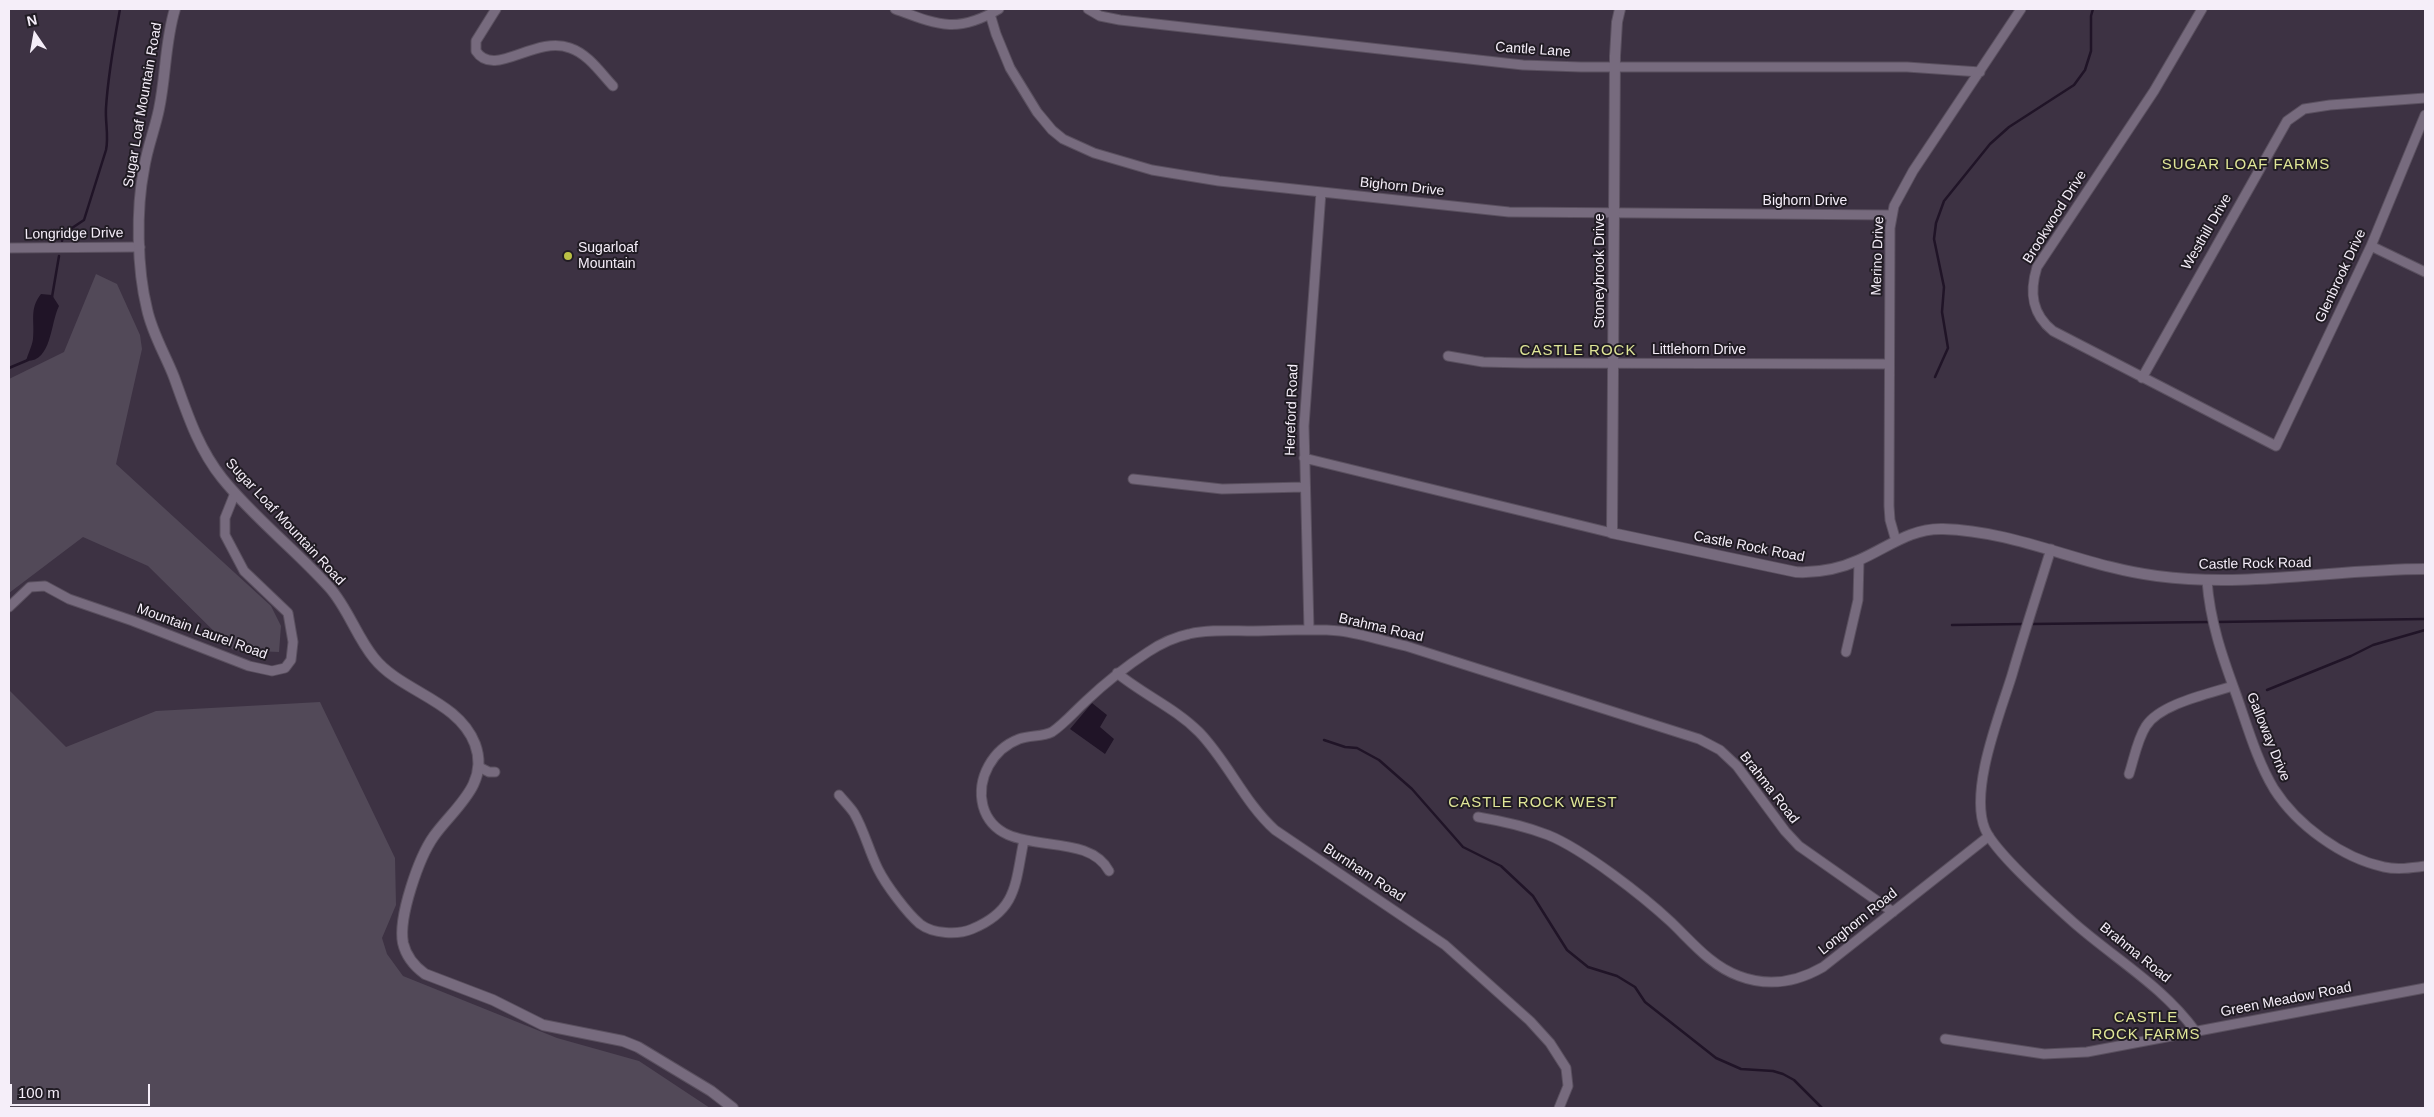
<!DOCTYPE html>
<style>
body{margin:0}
#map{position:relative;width:2434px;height:1117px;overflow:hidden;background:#3d3243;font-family:Arial,sans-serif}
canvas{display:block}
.frame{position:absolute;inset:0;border:10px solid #f5eef9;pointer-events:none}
.north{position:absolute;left:10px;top:10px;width:50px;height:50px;-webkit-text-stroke:4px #211c24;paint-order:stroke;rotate:348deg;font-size:14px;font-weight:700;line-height:20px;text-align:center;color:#f5eef9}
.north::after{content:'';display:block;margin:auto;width:18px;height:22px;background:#f5eef9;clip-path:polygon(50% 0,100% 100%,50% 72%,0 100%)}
.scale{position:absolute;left:10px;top:1084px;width:140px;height:22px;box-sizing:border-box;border:2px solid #f5eef9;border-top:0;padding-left:6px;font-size:15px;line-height:18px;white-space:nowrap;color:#f5eef9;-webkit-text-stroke:4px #211c24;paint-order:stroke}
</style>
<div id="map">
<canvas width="2434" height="1117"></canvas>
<div class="frame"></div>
<div class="north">N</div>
<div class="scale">100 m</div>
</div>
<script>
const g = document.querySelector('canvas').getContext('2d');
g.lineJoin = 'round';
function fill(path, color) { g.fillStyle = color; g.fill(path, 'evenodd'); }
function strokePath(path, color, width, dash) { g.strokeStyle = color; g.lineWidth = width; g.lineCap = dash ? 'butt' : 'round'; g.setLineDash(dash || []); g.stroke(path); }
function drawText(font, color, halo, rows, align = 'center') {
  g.font = font + ' Arial,sans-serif'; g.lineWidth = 4; g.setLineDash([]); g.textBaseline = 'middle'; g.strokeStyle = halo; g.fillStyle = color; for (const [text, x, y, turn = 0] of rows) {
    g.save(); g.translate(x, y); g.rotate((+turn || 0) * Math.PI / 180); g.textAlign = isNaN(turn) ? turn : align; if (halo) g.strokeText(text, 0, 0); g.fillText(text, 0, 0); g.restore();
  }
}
fill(new Path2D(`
 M 96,274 L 117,284 L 140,335 L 142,349 L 116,464 L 271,606 L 281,626 L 279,652 L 233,650 L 148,566 L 83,537 L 9,593 L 9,379 L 64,352 Z
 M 9,690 L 66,747 L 156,711 L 320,702 L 395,858 L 396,905 L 382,938 L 387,954 L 403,976 L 557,1038 L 639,1061 L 710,1108 L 9,1108 Z`), '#524958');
fill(new Path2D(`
 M 41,294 L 52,295 L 59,306 C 50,324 52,362 26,361 C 28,354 32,346 33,339 C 35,321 29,309 41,294 Z
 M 1092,703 L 1107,715 L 1100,727 L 1114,739 L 1105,754 L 1070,729 Z`), '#201427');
strokePath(new Path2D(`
 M 62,241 L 63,234 L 84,220 L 106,150 C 109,136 105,122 106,108 C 108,74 114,42 120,9
 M 52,297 L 59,256
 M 9,368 L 28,360
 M 1935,377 L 1948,348 L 1942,312 L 1944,287 L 1934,239 L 1936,223 L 1944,201 L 1990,144 L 2009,127 L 2074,85 L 2085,70 L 2091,51 L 2091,16 L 2093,9
 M 2216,622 L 2425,619
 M 2031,624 L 2210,622
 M 1952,625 L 2025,624
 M 2267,690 L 2351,656 L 2373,645 L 2425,630
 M 1324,740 L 1345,747 L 1357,748 L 1379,760 L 1412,789 L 1463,847 L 1501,866 L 1533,896 L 1567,950 L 1588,967 L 1617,976 L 1635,987 L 1645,1002 L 1716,1058 L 1741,1069 L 1773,1071 L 1783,1074 L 1794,1080 L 1822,1108`), '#201427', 2.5);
const minor = new Path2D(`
 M 496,9 L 476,41 L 476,51 C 494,79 535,35 570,48 C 588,54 600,72 613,86
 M 895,9 C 938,25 957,34 999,9
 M 1088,9 L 1100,16 L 1120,20 L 1523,65 L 1581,67 L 1907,67 L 1980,72
 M 2202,9 L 2154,91 L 2037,267 C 2029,293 2032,314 2053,331 L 2276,446 L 2371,246 L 2425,115
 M 990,14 L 996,34 L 1010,68 L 1037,112 L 1052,130 L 1063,139 L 1094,153 L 1152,170 L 1219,181 L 1509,212 L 1892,215
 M 2371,246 L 2425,272
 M 9,248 L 140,247
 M 1448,356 L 1483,362 L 1525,363 L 1889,364
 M 2142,378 L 2287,121 L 2304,109 L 2330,105 L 2425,98
 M 1304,458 L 1612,533
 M 1133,479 L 1222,489 L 1304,487
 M 1896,541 L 1890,520 L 1889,506 L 1890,228 L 1894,206 L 1913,171 L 2021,9
 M 2051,549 C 2038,591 2024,633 2012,675 C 2000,714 1969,790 1985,829 C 1995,853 2052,903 2073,922 C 2115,959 2163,986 2196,1032
 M 2207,581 C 2210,621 2222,656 2236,694 C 2247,725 2257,761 2274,789 C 2297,825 2342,858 2384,867 C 2397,870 2411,868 2425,866
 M 9,607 L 30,587 L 45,586 L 69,599 L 133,621 L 249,666 L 272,671 L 285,668 L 291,660 L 293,642 L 288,613 L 244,571 L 225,535 L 225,518 L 235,493
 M 1309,630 L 1304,426 L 1321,192
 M 1846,652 L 1858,600 L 1859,560
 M 1117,673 C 1144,695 1175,708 1199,732 C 1228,762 1244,802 1275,830 L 1445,945 L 1530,1021 L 1550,1043 L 1566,1068 L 1568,1086 L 1559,1108
 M 479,767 L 489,772 L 495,772
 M 2129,774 C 2134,759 2137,740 2146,726 C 2160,704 2208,694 2233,686
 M 839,795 C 844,801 850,807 854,813 C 864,830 869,851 878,869 C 886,885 907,913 920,924 C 933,934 958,935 972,929 C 1018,910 1015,883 1024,840
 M 1478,817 C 1502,821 1525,826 1548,835 C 1583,849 1643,896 1671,922 C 1692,942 1711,966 1739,976 C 1768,987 1797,982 1823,967 L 1989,836
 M 1109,871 C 1085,826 999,863 983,806 C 976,778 993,749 1019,739 C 1030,735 1042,737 1052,732 C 1064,724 1075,711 1086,701 C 1105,683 1125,667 1148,652 C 1160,644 1175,637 1189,634 C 1209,629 1232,631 1253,631 C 1282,631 1311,628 1340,631 C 1362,634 1384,641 1406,646 L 1699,739 L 1720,750 L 1737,766 L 1785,831 L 1799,846 L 1893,912
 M 1945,1039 L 2044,1054 L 2087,1052 L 2425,988`);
const tertiary = new Path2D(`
 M 175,9 C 165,41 166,76 159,109 C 155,129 147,148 144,169 C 136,209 137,269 147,309 C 152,333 165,354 174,377 C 187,413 198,448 222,478 C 254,518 295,549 329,587 C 348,608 356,636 374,658 C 401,692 458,700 475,744 C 490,784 454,808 434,836 C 419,857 398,917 403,943 C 406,956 414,966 425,974 L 493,1000 L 543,1025 L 623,1041 L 638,1047 L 711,1091 L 733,1108
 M 1620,9 L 1617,22 L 1615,56 L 1612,533 L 1796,572 C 1818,573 1839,569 1859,560 C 1887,548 1910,528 1943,529 C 2017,531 2084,567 2157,576 C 2249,588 2334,569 2425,569`);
strokePath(minor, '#5a505f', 11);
strokePath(tertiary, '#5a505f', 12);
strokePath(minor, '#776b7e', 9);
strokePath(tertiary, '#776b7e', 10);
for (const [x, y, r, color] of [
 [568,256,5,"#bac045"]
]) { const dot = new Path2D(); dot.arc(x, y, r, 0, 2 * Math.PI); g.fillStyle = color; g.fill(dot); strokePath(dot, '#211c24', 2); }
drawText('14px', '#f5eef9', '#211c24', [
 ["Cantle Lane",1533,50,4],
 ["Sugar Loaf Mountain Road",143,105,-80],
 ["Bighorn Drive",1402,187,6],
 ["Bighorn Drive",1805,201],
 ["Brookwood Drive",2055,217,-58],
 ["Westhill Drive",2207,232,-60],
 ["Longridge Drive",74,234,-1],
 ["Merino Drive",1878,256,-88],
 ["Stoneybrook Drive",1600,271,-90],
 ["Glenbrook Drive",2341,276,-65],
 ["Littlehorn Drive",1699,350],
 ["Hereford Road",1292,410,-88],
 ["Sugar Loaf Mountain Road",285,522,47],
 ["Castle Rock Road",1749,547,11],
 ["Castle Rock Road",2255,564,-1],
 ["Brahma Road",1381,628,13],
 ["Mountain Laurel Road",202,632,20],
 ["Galloway Drive",2268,737,68],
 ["Brahma Road",1769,788,52],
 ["Burnham Road",1364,873,33],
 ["Longhorn Road",1858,922,-39],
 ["Brahma Road",2135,953,39],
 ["Green Meadow Road",2286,1000,-11]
]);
drawText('14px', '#f5eef9', '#211c24', [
 ["Sugarloaf",578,248],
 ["Mountain",578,264]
], 'left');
g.letterSpacing = '1px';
drawText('15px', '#e0e697', '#211c24', [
 ["SUGAR LOAF FARMS",2246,165],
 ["CASTLE ROCK",1578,351],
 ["CASTLE ROCK WEST",1533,803],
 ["CASTLE",2146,1018],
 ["ROCK FARMS",2146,1035]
]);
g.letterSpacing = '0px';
</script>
